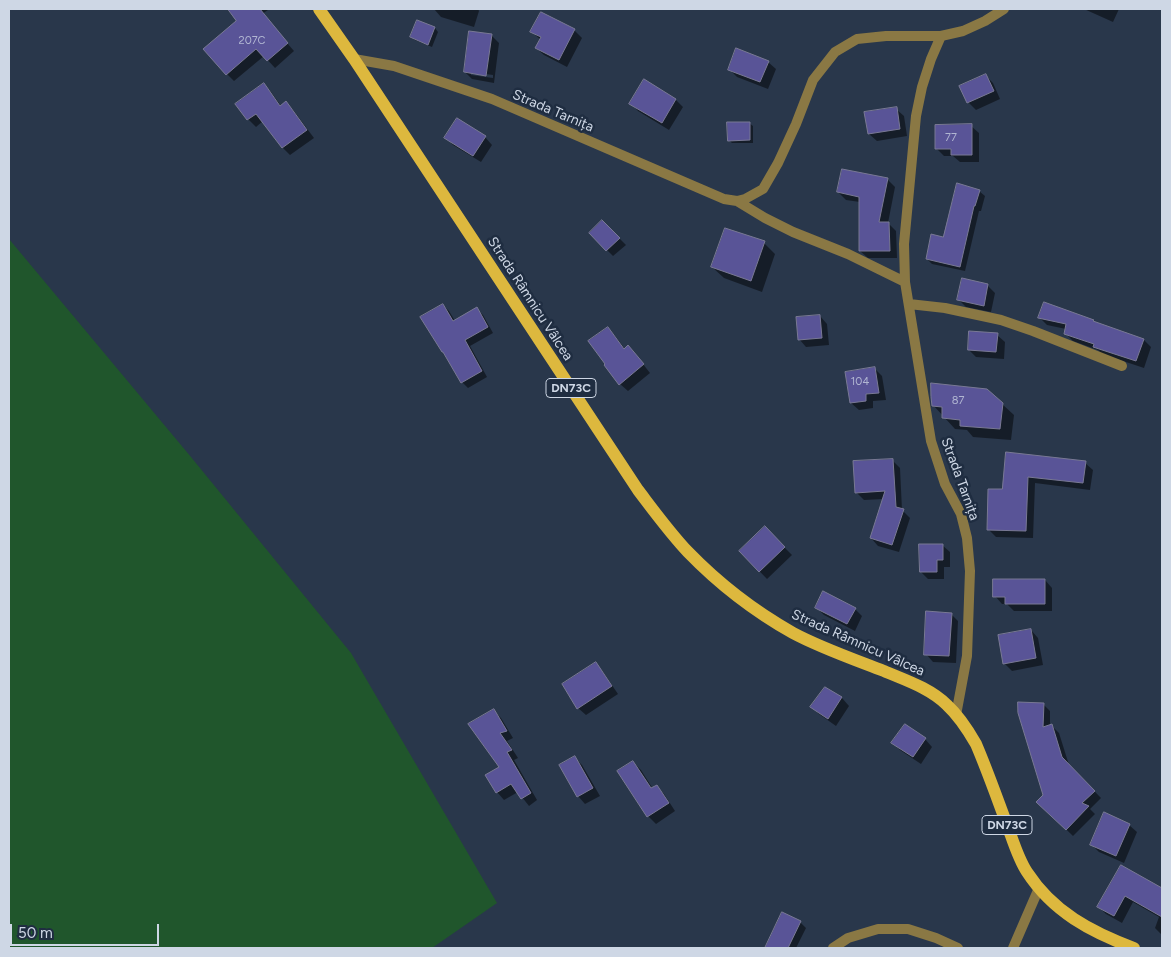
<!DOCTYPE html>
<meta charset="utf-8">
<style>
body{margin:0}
#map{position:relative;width:1171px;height:957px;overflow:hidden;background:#29374b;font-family:Figtree,sans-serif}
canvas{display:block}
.frame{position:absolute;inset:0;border:10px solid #ced7e5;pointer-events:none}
.scale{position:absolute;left:10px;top:924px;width:149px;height:22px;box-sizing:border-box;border:2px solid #ced7e5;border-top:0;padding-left:6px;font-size:15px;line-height:18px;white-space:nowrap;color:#ced7e5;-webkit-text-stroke:4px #1f2d41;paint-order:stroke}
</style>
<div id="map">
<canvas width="1171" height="957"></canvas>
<div class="frame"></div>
<div class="scale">50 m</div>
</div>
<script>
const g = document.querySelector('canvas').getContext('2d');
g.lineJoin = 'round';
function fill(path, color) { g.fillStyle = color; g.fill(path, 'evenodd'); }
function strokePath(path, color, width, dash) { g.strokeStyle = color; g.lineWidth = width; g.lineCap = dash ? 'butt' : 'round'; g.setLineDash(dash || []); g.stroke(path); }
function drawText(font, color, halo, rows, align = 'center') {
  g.font = font + ' Figtree,sans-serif'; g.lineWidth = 5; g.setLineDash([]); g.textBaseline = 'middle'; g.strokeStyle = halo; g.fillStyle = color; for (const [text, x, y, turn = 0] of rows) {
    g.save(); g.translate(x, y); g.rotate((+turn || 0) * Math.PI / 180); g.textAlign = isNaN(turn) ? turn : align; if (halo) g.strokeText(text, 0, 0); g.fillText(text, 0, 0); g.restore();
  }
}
fill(new Path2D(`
 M 9,239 L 191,457 L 351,653 L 497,903 L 432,948 L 9,948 Z`), '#20562c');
fill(new Path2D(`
 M 229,9 L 267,9 L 268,10 L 262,14 L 294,51 L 275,68 L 264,56 L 234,81 L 227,74 L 237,21 Z
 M 434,9 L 478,9 L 479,11 L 474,27 L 441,17 Z
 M 1084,9 L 1119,9 L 1113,22 Z
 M 418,21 L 435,28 L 438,32 L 432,47 L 415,40 L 412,37 Z
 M 574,30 L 582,38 L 567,67 L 544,55 L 536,48 L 541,40 L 532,32 Z
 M 492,36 L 499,43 L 494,83 L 472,79 L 465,72 ZM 471,72 L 493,75 L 493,78 L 471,75 Z
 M 768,62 L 776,69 L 768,89 L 737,77 L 729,69 Z
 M 985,75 L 993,83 L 1000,99 L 976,110 L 968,102 Z
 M 644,81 L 676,100 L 683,107 L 669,130 L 638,111 L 631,103 Z
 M 264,85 L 271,92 L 281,106 L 286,103 L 293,110 L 314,138 L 290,155 L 283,148 L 263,121 L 256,127 L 248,119 L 237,104 Z
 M 896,109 L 904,116 L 907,136 L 877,141 L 869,134 Z
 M 749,123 L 753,126 L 753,143 L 732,143 L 729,140 Z
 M 971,126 L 979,133 L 979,162 L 960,162 L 953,156 L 944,156 L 936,148 Z
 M 446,137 L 485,137 L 492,145 L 481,162 L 453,145 Z
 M 887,179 L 895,187 L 888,223 L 896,231 L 897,258 L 868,258 L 860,251 L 860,202 L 846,200 L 838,192 Z
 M 979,191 L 985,196 L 981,211 L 979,211 L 965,271 L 932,264 L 927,259 Z
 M 602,221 L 626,245 L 613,256 L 590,233 Z
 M 764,243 L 775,254 L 762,292 L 724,278 L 712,267 Z
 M 988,286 L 995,293 L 991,312 L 966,307 L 958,299 Z
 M 1044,304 L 1093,321 L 1096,323 L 1144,340 L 1151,347 L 1144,368 L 1102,354 L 1098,350 L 1073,341 L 1066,334 L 1066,329 L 1047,325 L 1039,317 Z
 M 443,305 L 449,311 L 455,321 L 477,309 L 483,315 L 493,333 L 470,346 L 487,377 L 468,388 L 462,382 Z
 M 820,316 L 827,324 L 829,345 L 806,347 L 799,339 Z
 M 608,328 L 615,336 L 625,349 L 635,354 L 650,373 L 628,391 L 620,384 Z
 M 997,335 L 1005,342 L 1004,359 L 976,357 L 969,350 Z
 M 874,368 L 882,376 L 886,400 L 873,401 L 873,408 L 859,410 L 851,403 Z
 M 1002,404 L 1014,415 L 1011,440 L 973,437 L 967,430 L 955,429 L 933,405 Z
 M 1007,454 L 1085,463 L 1093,470 L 1090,490 L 1035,483 L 1033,538 L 996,537 L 988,529 L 1003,491 Z
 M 892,460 L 900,468 L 902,510 L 910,518 L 899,552 L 878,546 L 871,538 L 884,499 L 864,500 L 856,492 Z
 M 765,528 L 792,555 L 767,579 L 740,551 Z
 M 942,545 L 950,552 L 950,567 L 944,567 L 944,579 L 928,579 L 921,572 Z
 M 1045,580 L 1052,588 L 1052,611 L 1014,611 L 1007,604 L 1002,604 L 995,596 Z
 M 817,608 L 855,609 L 862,616 L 855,631 L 824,615 Z
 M 951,614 L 958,621 L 956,663 L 933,662 L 926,654 Z
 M 1031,630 L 1038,638 L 1043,665 L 1012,671 L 1004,663 Z
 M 595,664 L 603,672 L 618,694 L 586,715 L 578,708 Z
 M 826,688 L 842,698 L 849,706 L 836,726 L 819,714 L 812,707 Z
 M 1043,704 L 1050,711 L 1050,726 L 1052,726 L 1059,733 L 1069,765 L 1101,798 L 1090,809 L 1095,814 L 1073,836 L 1038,802 L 1044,795 L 1019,713 Z
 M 494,711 L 501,718 L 513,738 L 507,741 L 518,758 L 514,760 L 537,800 L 529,806 L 518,792 L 504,800 L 497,792 L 500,768 Z
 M 925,739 L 932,747 L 921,764 L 900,750 L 893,742 Z
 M 575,758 L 582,765 L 600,796 L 585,804 L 578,796 Z
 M 633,762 L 641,770 L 653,789 L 657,787 L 664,794 L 675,811 L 656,824 L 648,816 Z
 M 1129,825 L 1137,832 L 1124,863 L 1099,852 L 1092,845 Z
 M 1122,867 L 1162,889 L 1162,935 L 1155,928 L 1159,917 L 1133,902 L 1122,923 L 1106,914 L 1099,907 Z
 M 783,914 L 800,922 L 806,928 L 796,948 L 767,948 Z`), '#0007');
const building = new Path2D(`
 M 228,9 L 260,9 L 288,43 L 267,61 L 256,49 L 226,75 L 203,49 L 236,21 Z
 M 541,12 L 575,29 L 559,60 L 535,48 L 541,37 L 530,32 Z
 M 417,20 L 435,27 L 428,45 L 410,37 Z
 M 469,31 L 492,34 L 486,76 L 464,72 Z
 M 736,48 L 769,61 L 760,82 L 728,70 Z
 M 986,74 L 994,91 L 967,103 L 959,86 Z
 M 644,79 L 676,99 L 662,123 L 629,104 Z
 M 264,83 L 280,106 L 286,101 L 307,130 L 282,148 L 256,114 L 247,120 L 235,104 Z
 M 897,107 L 900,129 L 868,134 L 864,112 Z
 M 457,118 L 486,136 L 473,156 L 444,138 Z
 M 727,122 L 750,122 L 750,140 L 728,141 Z
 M 972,124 L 972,155 L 951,155 L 951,149 L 935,149 L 935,125 Z
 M 842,169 L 888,178 L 879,222 L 889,222 L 890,251 L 859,251 L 859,197 L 837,192 Z
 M 957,183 L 980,190 L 975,206 L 974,206 L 960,267 L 926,259 L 931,234 L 943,237 Z
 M 602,220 L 620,238 L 606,251 L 589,233 Z
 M 725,228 L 765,241 L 751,281 L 711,267 Z
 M 962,278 L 988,284 L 984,306 L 957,300 Z
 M 1044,302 L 1094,320 L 1093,321 L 1144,339 L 1136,361 L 1093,347 L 1094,344 L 1064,334 L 1066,324 L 1038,318 Z
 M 443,304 L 453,321 L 477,307 L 488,327 L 465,340 L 482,371 L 461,383 L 443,352 L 442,352 L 420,317 Z
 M 820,315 L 822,338 L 798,340 L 796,317 Z
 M 608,327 L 624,349 L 628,345 L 644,364 L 619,385 L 604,365 L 605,364 L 588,341 Z
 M 969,331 L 998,333 L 996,352 L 968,350 Z
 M 875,367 L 879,393 L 866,394 L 866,401 L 850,403 L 845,372 Z
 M 931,383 L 987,389 L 1003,403 L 1000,429 L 960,426 L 960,420 L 942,418 L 942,407 L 932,406 L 931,397 Z
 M 1006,452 L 1086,461 L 1083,483 L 1028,477 L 1026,531 L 987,530 L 988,489 L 1002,489 Z
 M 893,459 L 896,507 L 904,509 L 892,545 L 870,538 L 885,491 L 855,493 L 853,461 Z
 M 765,526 L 785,547 L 759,572 L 739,551 Z
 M 919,544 L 943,544 L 943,560 L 937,560 L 937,572 L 920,572 Z
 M 993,579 L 1045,579 L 1045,604 L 1005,604 L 1005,597 L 993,597 Z
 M 823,591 L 856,608 L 847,624 L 815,608 Z
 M 926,611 L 952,613 L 949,656 L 924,655 Z
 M 1031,629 L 1036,658 L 1003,664 L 998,635 Z
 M 596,662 L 612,686 L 577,709 L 562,684 Z
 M 825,687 L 842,697 L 828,719 L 810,707 Z
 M 1018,702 L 1044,703 L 1043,727 L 1052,724 L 1062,757 L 1095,791 L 1082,803 L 1089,806 L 1066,830 L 1036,802 L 1043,795 L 1018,713 Z
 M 494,709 L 507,731 L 500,733 L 512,750 L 507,752 L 531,793 L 521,799 L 511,784 L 496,793 L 485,775 L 499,767 L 468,724 Z
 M 905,724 L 926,738 L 913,757 L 891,743 Z
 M 575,756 L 593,788 L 577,797 L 559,765 Z
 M 633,761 L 651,788 L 657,785 L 669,803 L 647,817 L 617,771 Z
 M 1104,812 L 1130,824 L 1116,856 L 1090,845 Z
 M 1121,865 L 1162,888 L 1162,917 L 1125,896 L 1114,916 L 1097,907 Z
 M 782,912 L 801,921 L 788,948 L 765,948 Z`);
fill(building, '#595497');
strokePath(building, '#797994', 1);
strokePath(new Path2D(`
 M 941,36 L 931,59 L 922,87 L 916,116 L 904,244 L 905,282 L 931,441 L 945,484 L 961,514 L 967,538 L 970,571 L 967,656 L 956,715
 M 354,59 L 394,66 L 492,99 L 724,199 L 737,201 L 745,199 L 763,189 L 778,163 L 796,124 L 813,80 L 835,52 L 857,39 L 886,36 L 941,36 L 963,31 L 985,21 L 1004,9
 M 737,201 L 765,218 L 793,232 L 848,254 L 905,282
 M 909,304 L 945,308 L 1001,320 L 1033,331 L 1122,366
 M 833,948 L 848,938 L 878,929 L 908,929 L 936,938 L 958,948
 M 1013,948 L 1039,888`), '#8a7844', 10);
strokePath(new Path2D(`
 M 319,9 L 354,59 L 638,490 C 654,511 670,533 688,552 C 719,584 754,611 793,633 C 821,648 853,659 884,671 C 905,680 930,688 947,705 C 959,716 968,730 976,744 C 988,772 998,801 1009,830 C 1014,844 1019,860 1027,872 C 1053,912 1091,932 1134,948`), '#ddb83e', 12);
drawText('11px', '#b1b6d2', null, [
 ["207C",252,41],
 ["77",951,138],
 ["104",860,382],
 ["87",958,401]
]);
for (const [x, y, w] of [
 [571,388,50],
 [1007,825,50]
]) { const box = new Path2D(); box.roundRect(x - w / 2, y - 9.5, w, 19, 4); g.fillStyle = '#1f2d41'; g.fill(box); strokePath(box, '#ced7e5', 1); }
drawText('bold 12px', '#ced7e5', null, [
 ["DN73C",571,388],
 ["DN73C",1007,825]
]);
drawText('14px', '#ced7e5', '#1f2d41', [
 ["Strada Tarnița",553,111,23],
 ["Strada Râmnicu Vâlcea",530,299,57],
 ["Strada Tarnița",960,479,70],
 ["Strada Râmnicu Vâlcea",858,643,24]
]);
</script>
